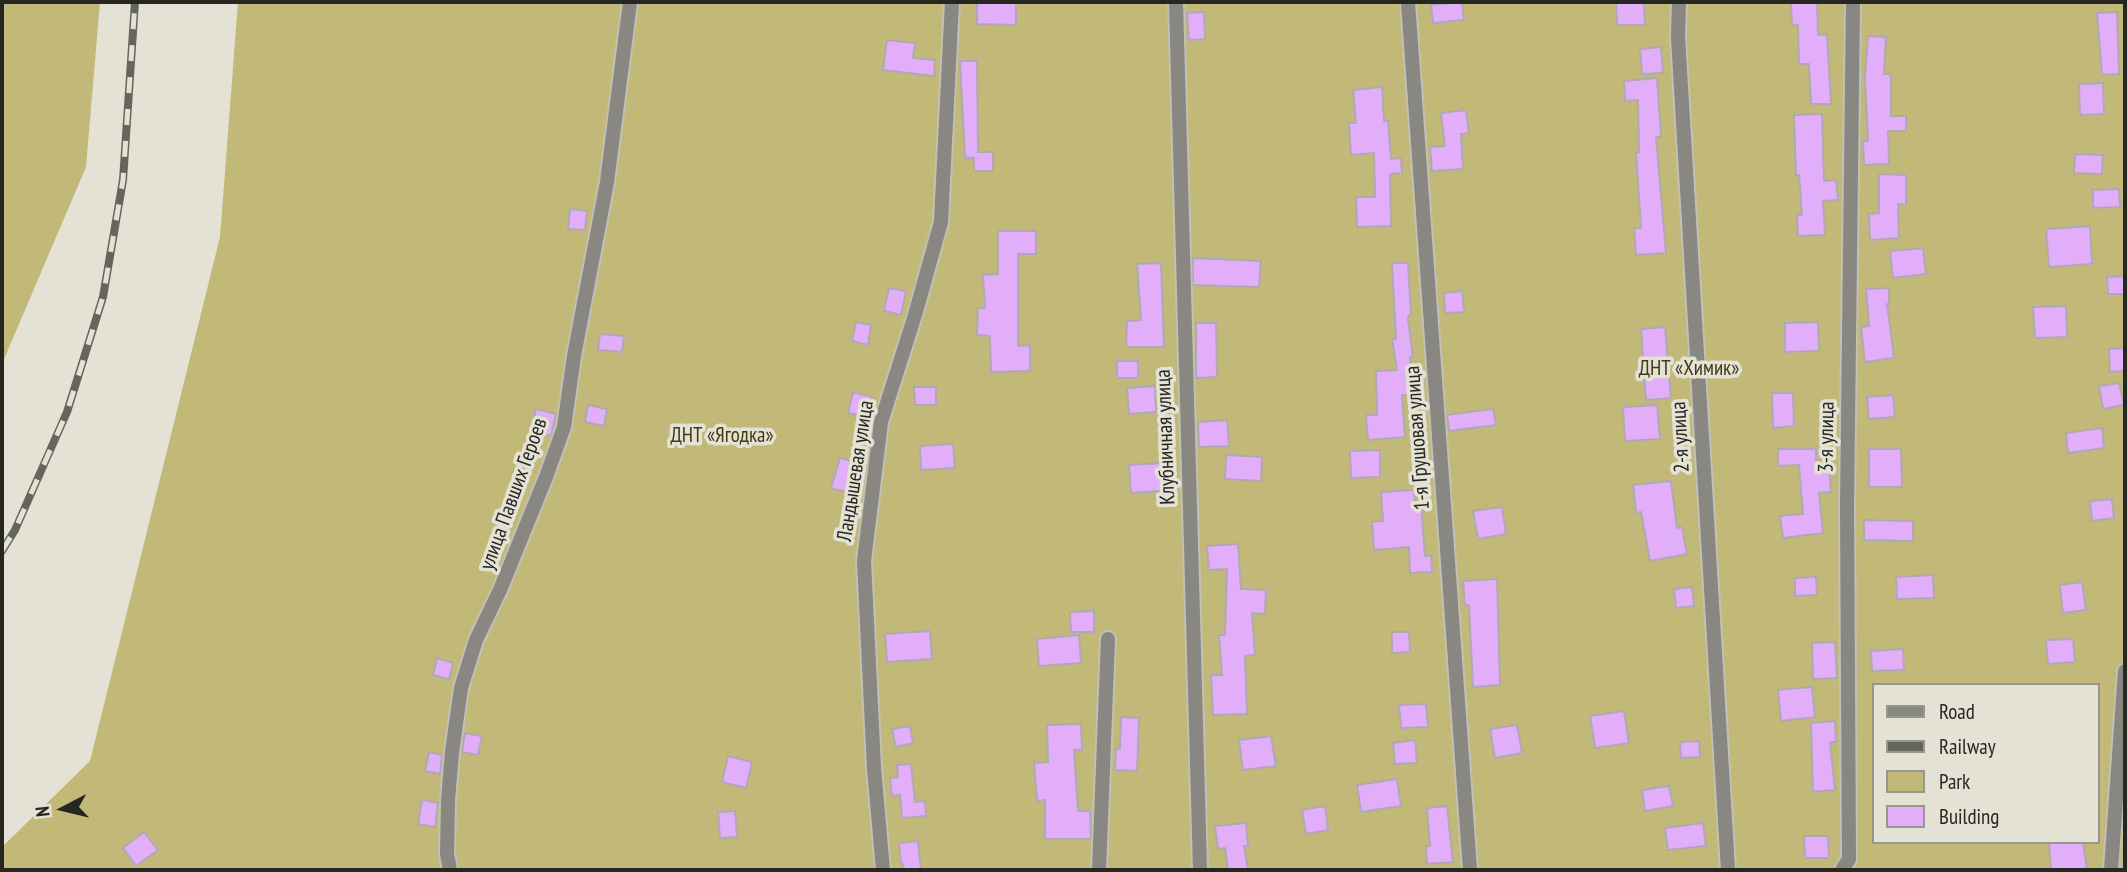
<!DOCTYPE html>
<meta charset="utf-8">
<style>
body{margin:0}
#map{position:relative;width:2127px;height:872px;overflow:hidden;background:#e4e2d5;font-family:"PT Sans Narrow",sans-serif}
canvas{display:block}
.frame{position:absolute;inset:0;border:4px solid #272722;pointer-events:none}
.legend{position:absolute;left:1872px;top:683px;width:228px;height:161px;box-sizing:border-box;background:#e4e2d5;border:2px solid #98978d;margin:0;padding:9px 12px;list-style:none;font-size:21px;color:#272722}
.legend li{display:flex;align-items:center;gap:14px;height:35px}
.legend b{width:35px;border:2px solid #98978d}
.north{position:absolute;left:28px;top:774px;width:70px;height:70px;-webkit-text-stroke:5px #e4e2d5;paint-order:stroke;rotate:263deg;font-size:19px;font-weight:700;line-height:28px;text-align:center;color:#272722}
.north::after{content:'';display:block;margin:auto;width:24px;height:32px;background:#272722;clip-path:polygon(50% 0,100% 100%,50% 72%,0 100%)}
</style>
<div id="map">
<canvas width="2127" height="872"></canvas>
<div class="frame"></div>
<ul class="legend">
<li><b style="height:9px;background:#888781"></b>Road</li>
<li><b style="height:9px;background:#65655d"></b>Railway</li>
<li><b style="height:19px;background:#c2b978"></b>Park</li>
<li><b style="height:19px;background:#e3aef9"></b>Building</li>
</ul>
<div class="north">N</div>
</div>
<script>
const g = document.querySelector('canvas').getContext('2d');
g.lineJoin = 'round';
function fill(path, color) { g.fillStyle = color; g.fill(path, 'evenodd'); }
function strokePath(path, color, width, dash) { g.strokeStyle = color; g.lineWidth = width; g.lineCap = dash ? 'butt' : 'round'; g.setLineDash(dash || []); g.stroke(path); }
function drawText(font, color, halo, rows, align = 'center') {
  g.font = font + ' "PT Sans Narrow",sans-serif'; g.lineWidth = 7; g.setLineDash([]); g.textBaseline = 'middle'; g.strokeStyle = halo; g.fillStyle = color; for (const [text, x, y, turn = 0] of rows) {
    g.save(); g.translate(x, y); g.rotate((+turn || 0) * Math.PI / 180); g.textAlign = isNaN(turn) ? turn : align; if (halo) g.strokeText(text, 0, 0); g.fillText(text, 0, 0); g.restore();
  }
}
fill(new Path2D(`
 M 2,2 L 100,2 L 86,167 L 2,364 Z
 M 238,2 L 2125,2 L 2125,870 L 2,870 L 2,847 L 90,761 L 220,237 ZM 1873,685 L 2097,685 L 2097,842 L 1873,842 Z`), '#c2b978');
const building = new Path2D(`
 M 977,2 L 1016,2 L 1016,25 L 977,24 Z
 M 1462,2 L 1464,20 L 1433,23 L 1431,5 Z
 M 1616,2 L 1644,2 L 1645,25 L 1617,25 Z
 M 1791,2 L 1817,2 L 1818,35 L 1827,34 L 1831,104 L 1811,104 L 1809,64 L 1799,64 L 1798,25 L 1792,25 Z
 M 1204,12 L 1205,39 L 1189,40 L 1187,13 Z
 M 2117,12 L 2119,74 L 2102,75 L 2097,13 Z
 M 1868,36 L 1886,37 L 1884,74 L 1891,74 L 1891,116 L 1906,116 L 1906,131 L 1888,131 L 1889,164 L 1864,165 L 1863,141 L 1868,141 L 1865,78 Z
 M 887,40 L 915,43 L 913,58 L 935,60 L 934,76 L 883,70 Z
 M 1661,47 L 1663,73 L 1642,74 L 1640,49 Z
 M 960,61 L 977,61 L 978,152 L 993,152 L 993,171 L 974,171 L 974,158 L 965,158 Z
 M 1657,78 L 1661,137 L 1656,137 L 1666,253 L 1636,255 L 1634,228 L 1641,228 L 1636,153 L 1639,152 L 1638,100 L 1625,101 L 1624,81 Z
 M 2103,83 L 2104,114 L 2080,115 L 2079,84 Z
 M 1382,87 L 1384,121 L 1388,121 L 1391,159 L 1401,158 L 1402,173 L 1390,174 L 1391,226 L 1357,227 L 1356,197 L 1375,197 L 1374,153 L 1351,155 L 1349,123 L 1356,123 L 1353,90 Z
 M 1466,110 L 1469,133 L 1461,134 L 1463,169 L 1432,171 L 1430,147 L 1445,146 L 1441,113 Z
 M 1822,114 L 1824,181 L 1836,180 L 1838,200 L 1823,201 L 1825,235 L 1798,236 L 1797,215 L 1802,215 L 1799,175 L 1796,176 L 1794,115 Z
 M 2075,154 L 2103,155 L 2102,174 L 2074,173 Z
 M 1879,174 L 1906,175 L 1906,205 L 1898,204 L 1899,238 L 1870,240 L 1869,214 L 1879,213 Z
 M 2119,189 L 2120,207 L 2093,208 L 2093,190 Z
 M 570,209 L 587,211 L 585,230 L 568,229 Z
 M 2090,226 L 2092,264 L 2049,267 L 2046,229 Z
 M 998,231 L 1036,231 L 1036,254 L 1018,254 L 1018,346 L 1030,345 L 1030,371 L 991,372 L 990,336 L 977,335 L 978,308 L 985,308 L 983,275 L 998,274 Z
 M 1923,248 L 1926,274 L 1893,278 L 1890,251 Z
 M 1193,258 L 1261,261 L 1259,287 L 1193,285 Z
 M 1161,263 L 1164,347 L 1126,347 L 1127,321 L 1141,320 L 1137,264 Z
 M 1392,263 L 1408,263 L 1411,315 L 1409,315 L 1408,319 L 1413,357 L 1410,357 L 1412,395 L 1402,395 L 1405,437 L 1368,440 L 1366,415 L 1377,415 L 1376,371 L 1397,370 L 1392,339 L 1396,339 Z
 M 2125,276 L 2125,294 L 2108,294 L 2107,277 Z
 M 889,288 L 906,291 L 901,315 L 884,311 Z
 M 1889,288 L 1889,304 L 1887,304 L 1894,358 L 1865,362 L 1861,327 L 1869,326 L 1866,289 Z
 M 1462,291 L 1464,312 L 1445,313 L 1444,293 Z
 M 2066,306 L 2067,337 L 2035,338 L 2033,307 Z
 M 856,322 L 871,325 L 868,345 L 852,341 Z
 M 1818,322 L 1819,351 L 1785,352 L 1785,323 Z
 M 1196,323 L 1216,323 L 1217,377 L 1196,378 Z
 M 1665,327 L 1671,398 L 1646,400 L 1641,329 Z
 M 600,334 L 624,336 L 622,352 L 598,350 Z
 M 2125,348 L 2125,371 L 2110,372 L 2109,349 Z
 M 1117,361 L 1138,361 L 1138,378 L 1117,378 Z
 M 2119,383 L 2124,405 L 2103,409 L 2099,386 Z
 M 1155,386 L 1156,412 L 1129,414 L 1127,388 Z
 M 914,387 L 936,387 L 936,405 L 915,405 Z
 M 853,392 L 872,397 L 868,417 L 848,413 Z
 M 1772,393 L 1793,393 L 1794,426 L 1773,428 Z
 M 1893,395 L 1895,417 L 1869,419 L 1867,397 Z
 M 588,405 L 607,409 L 604,426 L 585,422 Z
 M 1657,405 L 1660,439 L 1625,441 L 1623,407 Z
 M 536,409 L 556,414 L 551,436 L 531,431 Z
 M 1493,409 L 1496,425 L 1449,431 L 1447,415 Z
 M 1227,420 L 1229,446 L 1199,447 L 1198,422 Z
 M 2102,428 L 2104,448 L 2068,453 L 2066,433 Z
 M 953,444 L 955,468 L 921,470 L 920,446 Z
 M 1778,449 L 1816,449 L 1816,468 L 1829,467 L 1831,492 L 1819,493 L 1823,533 L 1783,538 L 1780,516 L 1803,514 L 1799,465 L 1778,466 Z
 M 1869,449 L 1901,449 L 1902,487 L 1869,487 Z
 M 1380,450 L 1380,477 L 1351,478 L 1350,451 Z
 M 1226,455 L 1262,457 L 1261,481 L 1225,479 Z
 M 840,458 L 862,464 L 853,494 L 831,488 Z
 M 1161,463 L 1162,491 L 1131,493 L 1129,465 Z
 M 1671,481 L 1677,528 L 1682,527 L 1687,554 L 1650,561 L 1641,512 L 1636,513 L 1633,485 Z
 M 1414,490 L 1415,503 L 1421,502 L 1425,556 L 1431,555 L 1432,572 L 1410,573 L 1409,547 L 1374,550 L 1372,522 L 1383,521 L 1381,492 Z
 M 2112,499 L 2114,518 L 2092,521 L 2090,501 Z
 M 1502,507 L 1506,534 L 1478,539 L 1473,511 Z
 M 1864,520 L 1913,521 L 1913,541 L 1864,540 Z
 M 1238,544 L 1241,589 L 1266,590 L 1265,614 L 1252,613 L 1255,655 L 1245,656 L 1247,714 L 1213,715 L 1211,675 L 1222,675 L 1219,635 L 1225,635 L 1227,569 L 1209,570 L 1207,546 Z
 M 1933,575 L 1934,598 L 1897,599 L 1896,577 Z
 M 1816,577 L 1817,595 L 1795,596 L 1795,578 Z
 M 1497,579 L 1500,685 L 1473,687 L 1469,605 L 1465,605 L 1463,581 Z
 M 2082,582 L 2086,610 L 2063,613 L 2060,585 Z
 M 1692,587 L 1694,606 L 1676,608 L 1674,589 Z
 M 1094,611 L 1094,632 L 1071,632 L 1070,612 Z
 M 930,631 L 932,659 L 887,662 L 885,634 Z
 M 1392,632 L 1409,632 L 1410,652 L 1392,653 Z
 M 1079,635 L 1081,663 L 1039,666 L 1037,639 Z
 M 2073,639 L 2075,662 L 2048,664 L 2046,640 Z
 M 1835,642 L 1837,678 L 1813,679 L 1812,643 Z
 M 1903,649 L 1904,670 L 1872,671 L 1871,651 Z
 M 437,658 L 453,663 L 449,679 L 433,675 Z
 M 1812,687 L 1815,717 L 1781,721 L 1778,690 Z
 M 1426,704 L 1428,727 L 1401,728 L 1399,705 Z
 M 1624,711 L 1629,743 L 1595,748 L 1590,716 Z
 M 1121,717 L 1139,718 L 1137,771 L 1115,770 L 1116,748 L 1120,749 Z
 M 1835,721 L 1836,742 L 1830,742 L 1835,790 L 1813,792 L 1811,723 Z
 M 1081,724 L 1082,750 L 1074,750 L 1078,811 L 1090,811 L 1091,839 L 1045,839 L 1045,800 L 1037,801 L 1034,763 L 1048,762 L 1047,725 Z
 M 1517,725 L 1522,753 L 1495,758 L 1490,729 Z
 M 910,726 L 913,743 L 896,747 L 892,729 Z
 M 465,733 L 482,736 L 478,755 L 462,752 Z
 M 1271,736 L 1276,766 L 1243,770 L 1239,740 Z
 M 1415,740 L 1417,763 L 1395,764 L 1393,743 Z
 M 1699,741 L 1700,757 L 1681,758 L 1680,742 Z
 M 429,752 L 442,755 L 440,774 L 425,771 Z
 M 728,756 L 752,762 L 746,788 L 722,782 Z
 M 911,764 L 915,802 L 925,801 L 926,816 L 902,818 L 900,795 L 892,796 L 890,778 L 898,777 L 897,765 Z
 M 1397,779 L 1401,806 L 1361,812 L 1357,785 Z
 M 1669,786 L 1673,806 L 1645,811 L 1642,790 Z
 M 422,800 L 438,803 L 435,827 L 418,824 Z
 M 1325,806 L 1328,830 L 1306,834 L 1302,810 Z
 M 1447,806 L 1453,862 L 1427,864 L 1426,846 L 1430,846 L 1427,808 Z
 M 735,811 L 737,837 L 720,838 L 718,812 Z
 M 1246,823 L 1248,846 L 1244,846 L 1248,870 L 1228,870 L 1225,848 L 1218,849 L 1215,826 Z
 M 1703,823 L 1706,846 L 1668,850 L 1665,828 Z
 M 144,832 L 158,850 L 136,866 L 123,848 Z
 M 1804,836 L 1828,836 L 1829,858 L 1805,858 Z
 M 918,841 L 921,870 L 904,870 L 903,864 L 901,864 L 899,843 Z
 M 2049,842 L 2083,842 L 2087,870 L 2051,870 Z`);
fill(building, '#e3aef9');
strokePath(building, '#b0a9b4', 2);
const minor = new Path2D(`
 M 1176,2 L 1200,870
 M 1408,2 L 1470,870
 M 1679,2 L 1678,38 L 1728,870
 M 450,870 L 447,854 L 448,800 L 452,752 L 461,688 L 476,640 L 500,590 L 546,477 L 564,427 L 574,356 L 607,182 L 630,2
 M 883,870 L 874,768 L 864,561 L 881,422 L 915,315 L 941,222 L 952,2
 M 1099,870 L 1108,639
 M 1842,870 L 1849,859 L 1847,506 L 1853,2
 M 2111,870 L 2125,671`);
strokePath(minor, '#c2c0b5', 18);
strokePath(minor, '#888781', 14);
const rail = new Path2D(`
 M 2,551 L 15,530 L 67,412 L 103,297 L 123,180 L 135,2`);
strokePath(rail, '#65655d', 8);
strokePath(rail, '#e4e2d5', 5, [16]);
drawText('21px', '#413b13', '#e4e2d5', [
 ["ДНТ «Химик»",1689,369],
 ["ДНТ «Ягодка»",722,436]
]);
drawText('21px', '#272722', '#e4e2d5', [
 ["Клубничная улица",1166,437,-92],
 ["2-я улица",1681,437,-93],
 ["3-я улица",1827,437,-89],
 ["1-я Грушовая улица",1418,438,-94],
 ["Ландышевая улица",856,471,-81],
 ["улица Павших Героев",514,494,-70]
]);
</script>
